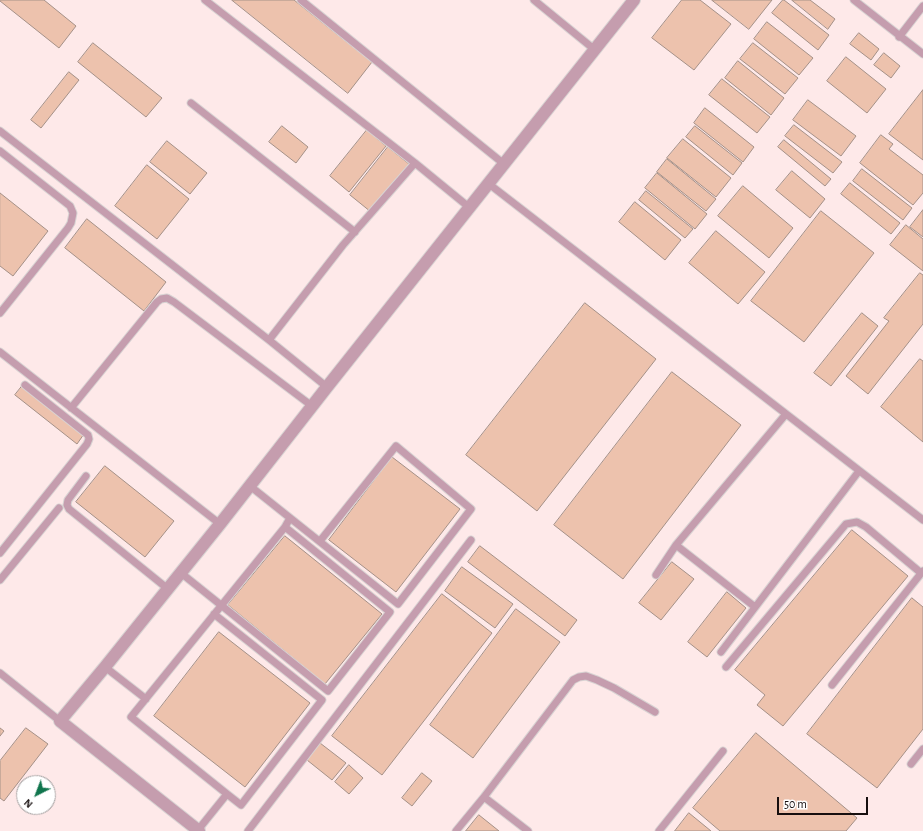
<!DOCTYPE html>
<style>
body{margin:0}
#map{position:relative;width:923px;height:831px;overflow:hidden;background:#fdf8f8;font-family:"Alegreya Sans",sans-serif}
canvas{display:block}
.north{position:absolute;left:16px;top:775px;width:40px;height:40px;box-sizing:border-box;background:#fff;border:1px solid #a29f9f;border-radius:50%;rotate:222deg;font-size:11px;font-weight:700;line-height:16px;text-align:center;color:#170f0f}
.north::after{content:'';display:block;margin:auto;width:14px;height:18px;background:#10754d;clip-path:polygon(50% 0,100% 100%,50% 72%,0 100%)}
.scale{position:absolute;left:777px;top:797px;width:91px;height:18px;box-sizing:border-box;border:2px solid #170f0f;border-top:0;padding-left:5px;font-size:12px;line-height:14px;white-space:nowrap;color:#170f0f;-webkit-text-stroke:3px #fff;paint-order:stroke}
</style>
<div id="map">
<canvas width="923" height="831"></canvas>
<div class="north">N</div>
<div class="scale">50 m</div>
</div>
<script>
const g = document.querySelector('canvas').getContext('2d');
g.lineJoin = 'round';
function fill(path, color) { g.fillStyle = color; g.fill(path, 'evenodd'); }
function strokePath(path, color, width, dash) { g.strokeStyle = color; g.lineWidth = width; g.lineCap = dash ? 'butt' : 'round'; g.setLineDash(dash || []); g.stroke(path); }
fill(new Path2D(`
 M 0,0 L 923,0 L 923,831 L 0,831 ZM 24,783 L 48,783 L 48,807 L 24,807 Z`), '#fee9e9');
const building = new Path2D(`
 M 0,0 L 44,0 L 76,26 L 59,48 L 0,1 Z
 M 232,0 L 294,0 L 372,62 L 348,93 Z
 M 682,0 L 700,0 L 731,24 L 694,70 L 652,38 Z
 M 712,0 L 772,0 L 749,29 Z
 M 783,0 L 784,0 L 829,35 L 818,50 L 772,13 Z
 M 792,0 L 810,0 L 835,19 L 828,29 Z
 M 767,22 L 813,58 L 799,75 L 754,39 Z
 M 859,33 L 879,49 L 871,60 L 850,44 Z
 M 93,43 L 162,98 L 146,117 L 78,62 Z
 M 753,43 L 798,78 L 785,94 L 740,59 Z
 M 884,53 L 900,66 L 891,78 L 874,65 Z
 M 846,57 L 886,89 L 867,113 L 827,81 Z
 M 738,61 L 784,98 L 771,115 L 725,78 Z
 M 69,72 L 79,80 L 41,128 L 31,120 Z
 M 722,79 L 770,117 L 757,133 L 709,95 Z
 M 923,90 L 923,160 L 889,134 Z
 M 808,100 L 856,136 L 841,156 L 793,120 Z
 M 705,108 L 754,147 L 743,162 L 694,123 Z
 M 794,125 L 842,162 L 833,173 L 785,136 Z
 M 282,126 L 308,147 L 296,163 L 269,142 Z
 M 695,126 L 742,163 L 733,175 L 686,137 Z
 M 367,130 L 386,146 L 349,192 L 330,176 Z
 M 881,135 L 893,144 L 889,149 L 923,175 L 923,193 L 913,205 L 860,163 Z
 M 683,139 L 731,178 L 716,197 L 667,158 Z
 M 784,140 L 831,179 L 825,186 L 778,147 Z
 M 167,141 L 207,173 L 190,194 L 150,162 Z
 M 388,147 L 409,164 L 371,212 L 350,195 Z
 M 667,159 L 716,199 L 706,211 L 657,172 Z
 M 147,165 L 189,199 L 157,239 L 115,206 Z
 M 862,169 L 912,208 L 903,220 L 853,181 Z
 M 792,171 L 825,199 L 810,218 L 776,190 Z
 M 657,173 L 707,214 L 695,229 L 645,188 Z
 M 850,183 L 900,223 L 891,234 L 841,194 Z
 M 743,186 L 793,228 L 769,258 L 718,216 Z
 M 646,191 L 693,229 L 685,238 L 639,200 Z
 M 0,193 L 48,231 L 13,276 L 0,266 Z
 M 635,202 L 681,240 L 665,260 L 619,222 Z
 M 923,210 L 923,237 L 910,227 Z
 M 821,211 L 874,253 L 804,342 L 751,301 Z
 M 87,219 L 166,282 L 144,311 L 65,248 Z
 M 906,225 L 923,239 L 923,271 L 890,245 Z
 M 716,231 L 765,272 L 738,304 L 689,263 Z
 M 920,273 L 923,275 L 923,324 L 868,394 L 846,376 L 889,321 L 884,318 Z
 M 585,303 L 656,359 L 537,511 L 466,455 Z
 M 862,313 L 878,326 L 831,386 L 814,373 Z
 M 920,359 L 923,361 L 923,442 L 881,407 Z
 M 672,372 L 741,425 L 623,579 L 554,525 Z
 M 23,385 L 84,434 L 77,444 L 15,395 Z
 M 392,457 L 460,509 L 396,592 L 329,540 Z
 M 105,466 L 174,521 L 145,557 L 76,502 Z
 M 852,530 L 908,576 L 783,726 L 757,705 L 765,695 L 735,670 Z
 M 285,536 L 382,614 L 325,684 L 228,605 Z
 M 480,546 L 577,620 L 565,636 L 468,562 Z
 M 672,562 L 694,579 L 661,620 L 639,603 Z
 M 462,567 L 513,604 L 495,628 L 445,591 Z
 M 727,592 L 746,608 L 707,657 L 688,642 Z
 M 442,594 L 492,633 L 382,775 L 332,736 Z
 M 912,598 L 923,607 L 923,729 L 877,788 L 807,734 Z
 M 516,609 L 560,642 L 473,758 L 430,725 Z
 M 219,632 L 310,703 L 245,787 L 154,716 Z
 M 0,728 L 4,731 L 0,736 Z
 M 26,728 L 48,744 L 4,801 L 0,798 L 0,761 Z
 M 756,733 L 857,818 L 846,831 L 720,831 L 693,808 Z
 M 320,743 L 346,763 L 332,780 L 307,760 Z
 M 349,765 L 363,778 L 349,794 L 335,782 Z
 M 422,773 L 432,781 L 412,806 L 402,798 Z
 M 689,813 L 711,831 L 675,831 Z
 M 479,815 L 499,831 L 466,831 Z`);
fill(building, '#edc2ad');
strokePath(building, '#a59188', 1);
const lane = new Path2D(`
 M 205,0 L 415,163 L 470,208
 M 301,0 L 504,164
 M 534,0 L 595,50
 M 854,0 L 923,54
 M 899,37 L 923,6
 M 191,103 L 355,232
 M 0,131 L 269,340 L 327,387
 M 0,151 L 70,206 L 73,213 L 71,223 L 68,228 L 0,313
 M 489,184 L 923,520
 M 269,340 L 343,245 L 415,163
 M 0,352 L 220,524
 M 71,408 L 157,302 L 161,299 L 167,298 L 174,302 L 312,406
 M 86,476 L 68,500 L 67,505 L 69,509 L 168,589
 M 250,486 L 398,604 L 471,509 L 396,446 L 320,541
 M 676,545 L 755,607
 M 0,553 L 87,444 L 89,439 L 88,435 L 25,385
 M 181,573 L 328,691 L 390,612 L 285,527 L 290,518
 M 656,575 L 676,545 L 786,414
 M 0,580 L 59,508
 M 214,614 L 322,700 L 241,805 L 227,794
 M 721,652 L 859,471
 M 105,667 L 146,699
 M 726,667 L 846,524 L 857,522 L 866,527 L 921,573
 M 0,673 L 60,721
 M 832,685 L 923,571
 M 911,764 L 923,749
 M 484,797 L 528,831
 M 198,830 L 227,794 L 131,717 L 285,527
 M 248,831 L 471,540
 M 456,831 L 484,797 L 573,680 L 579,677 L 586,676 L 597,680 L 614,688 L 655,712
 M 659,831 L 723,751`);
const street = new Path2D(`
 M 199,831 L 60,721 L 105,667 L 220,524 L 327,387 L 634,0`);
strokePath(lane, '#d8d3d3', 9);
strokePath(street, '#d8d3d3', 14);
strokePath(lane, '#c59dae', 7);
strokePath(street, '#c59dae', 12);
</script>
